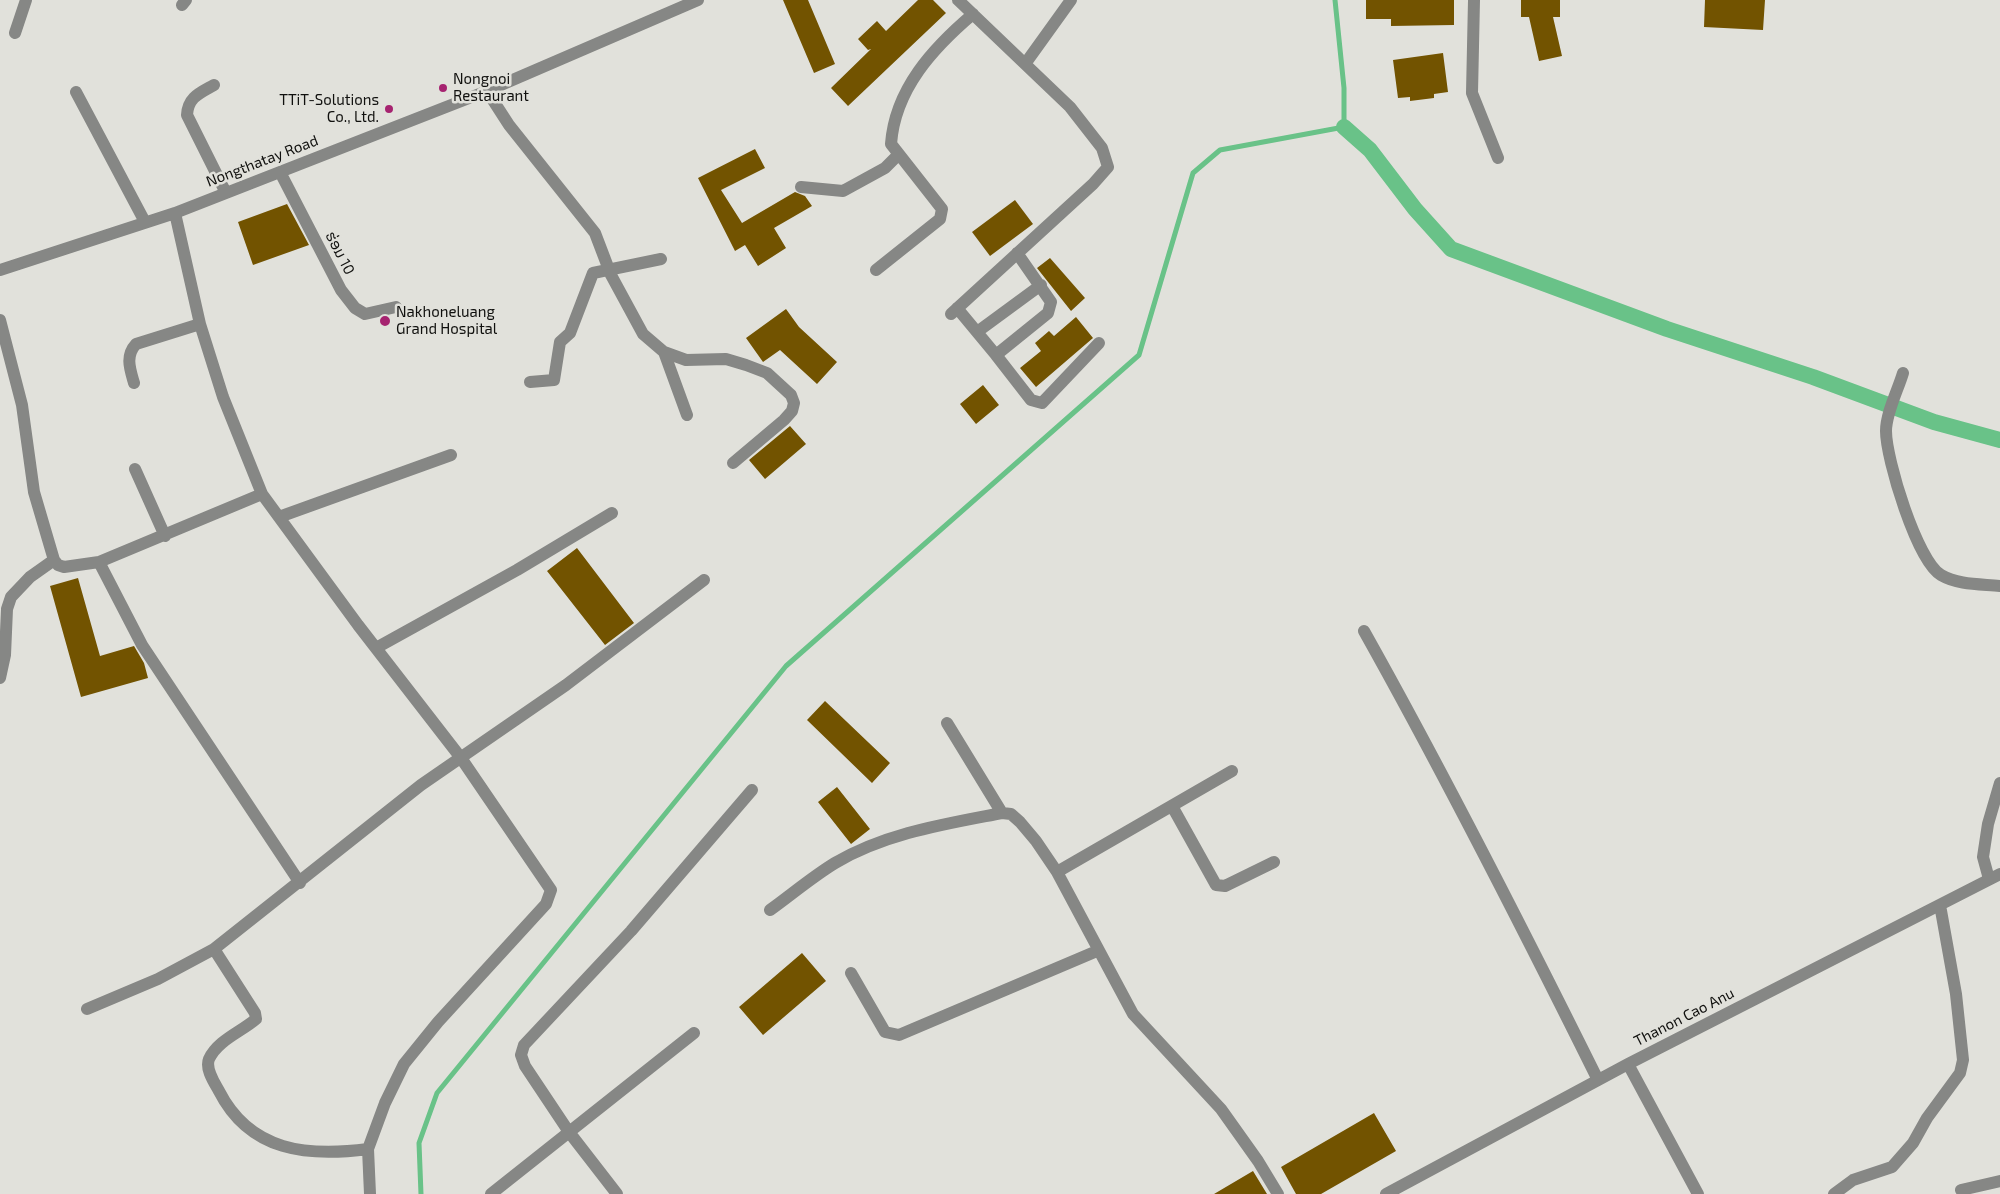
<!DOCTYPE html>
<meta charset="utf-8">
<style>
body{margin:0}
canvas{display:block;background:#e1e1db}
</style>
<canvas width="2000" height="1194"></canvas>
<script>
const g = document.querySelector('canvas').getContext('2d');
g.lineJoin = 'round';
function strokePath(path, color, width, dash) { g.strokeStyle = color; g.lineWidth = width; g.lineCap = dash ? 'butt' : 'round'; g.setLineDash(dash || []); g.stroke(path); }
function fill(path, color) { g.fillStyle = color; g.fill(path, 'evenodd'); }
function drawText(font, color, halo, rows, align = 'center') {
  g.font = font + ' "Exo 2","Noto Sans Lao",sans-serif'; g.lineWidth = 5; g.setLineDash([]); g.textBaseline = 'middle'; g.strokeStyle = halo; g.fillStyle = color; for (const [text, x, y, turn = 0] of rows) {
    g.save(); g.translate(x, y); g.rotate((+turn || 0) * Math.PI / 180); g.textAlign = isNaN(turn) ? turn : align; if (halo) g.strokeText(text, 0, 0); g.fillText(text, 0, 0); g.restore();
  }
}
strokePath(new Path2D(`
 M 421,1194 L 419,1143 L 437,1093 L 786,666 L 1139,355 L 1193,173 L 1220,150 L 1344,127 L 1344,88 L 1335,0`), '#69c288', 5);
strokePath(new Path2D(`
 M 1344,127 L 1370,150 L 1415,209 L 1451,249 L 1667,329 L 1813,377 L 1934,422 L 2000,440`), '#69c288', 16);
fill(new Path2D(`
 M 783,0 L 808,0 L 835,64 L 814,73 Z
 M 918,0 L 933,0 L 946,13 L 848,106 L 831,88 L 871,49 L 868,50 L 858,39 L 877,21 L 886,31 Z
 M 1366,0 L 1454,0 L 1454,25 L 1391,26 L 1391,19 L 1366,19 Z
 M 1521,0 L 1560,0 L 1560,17 L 1553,17 L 1562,56 L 1539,61 L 1529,17 L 1521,17 Z
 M 1705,0 L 1765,0 L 1763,30 L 1704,27 Z
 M 1443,53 L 1448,92 L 1434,94 L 1434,98 L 1410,101 L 1410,97 L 1398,98 L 1393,60 Z
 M 755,149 L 765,168 L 721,190 L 742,223 L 795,192 L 805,196 L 812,206 L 774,228 L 786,248 L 758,266 L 745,245 L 735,251 L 698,178 Z
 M 1015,200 L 1033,224 L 990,256 L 972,232 Z
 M 287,204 L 309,245 L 253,265 L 238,222 Z
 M 1050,258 L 1085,298 L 1071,311 L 1037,268 Z
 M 786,309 L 799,327 L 837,362 L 817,384 L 780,350 L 763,362 L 746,338 Z
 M 1076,317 L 1093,338 L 1036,387 L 1020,368 L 1041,351 L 1035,343 L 1049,331 L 1054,336 Z
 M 983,385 L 999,405 L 976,424 L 960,404 Z
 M 790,426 L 806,444 L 765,479 L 749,460 Z
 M 577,548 L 634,623 L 605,645 L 547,571 Z
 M 78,578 L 100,656 L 134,646 L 144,663 L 148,678 L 81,697 L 50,586 Z
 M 825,701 L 890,763 L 872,783 L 807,720 Z
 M 837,787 L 870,829 L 851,844 L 818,802 Z
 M 802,953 L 826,981 L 763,1035 L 739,1007 Z
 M 1374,1113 L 1396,1151 L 1321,1194 L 1296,1194 L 1281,1167 Z
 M 1253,1171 L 1267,1194 L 1214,1194 Z`), '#725300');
strokePath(new Path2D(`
 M 1474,0 L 1472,93 L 1498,158
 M 182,5 L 186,0
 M 15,33 L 26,0
 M 1025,64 L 1071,0
 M 214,85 C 200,93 188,97 187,115 L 226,193
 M 487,91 L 509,125 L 595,233 L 611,275 L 643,334 L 664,352 L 687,415
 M 76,92 L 145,222
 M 280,172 L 341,290 L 355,308 L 365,314 L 396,307
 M 801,187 L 843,191 L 885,168 L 899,154
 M 175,213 L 200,324 L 223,397 L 262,494 L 358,625 L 461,758 L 551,890 L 546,904 L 438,1022 L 404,1064 L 385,1103 L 368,1149 L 370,1194
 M 0,270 L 175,213 L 487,91 L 698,0
 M 876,270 L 940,219 L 942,209 L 891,144 C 895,89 933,48 973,14
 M 957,308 L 996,355 L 1048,313 L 1051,302 L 1017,253
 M 951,314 L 1093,184 L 1108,167 L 1102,148 L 1070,107 L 958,0
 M 0,320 L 22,405 L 34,492 L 54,560 L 58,565 L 64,567 L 99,562 L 262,494
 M 977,332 L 1041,285
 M 664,352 L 686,360 L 726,359 L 746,365 L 767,373 L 791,395 L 794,403 L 792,411 L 784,420 L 733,463
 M 996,355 L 1031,400 L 1042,403 L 1099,343
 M 1903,373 C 1898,390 1886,413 1886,431 C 1886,459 1917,561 1941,575 C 1958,585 1980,584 2000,586
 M 530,382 L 554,380 L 560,342 L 570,333 L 593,273 L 661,259
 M 134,383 C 130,369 125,356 136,344 L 200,324
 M 135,469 L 165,536
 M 279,517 L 451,455
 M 99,562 L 142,645 L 300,883
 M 1364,631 C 1447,779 1523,929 1598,1080
 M 376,648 L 517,570 L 612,513
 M 0,678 L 5,655 L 7,609 L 11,597 L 30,577 L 54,560
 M 947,723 L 1002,813
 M 1172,806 L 1216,885 L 1225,886 L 1274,862
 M 1057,872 L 1232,771
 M 1989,879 L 1983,857 L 1988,824 L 2000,783
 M 770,910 C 791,895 812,877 835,863 C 886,833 945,824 1002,813 L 1011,814 L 1020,822 L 1036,841 L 1057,872 L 1133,1014 L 1221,1109 L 1258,1161 L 1278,1194
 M 214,949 L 255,1013 L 256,1019 C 241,1032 218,1040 209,1059 C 205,1069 214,1082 219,1091 C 250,1152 308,1157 368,1149
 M 851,973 L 885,1032 L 899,1035 L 1097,951
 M 87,1009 L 158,979 L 214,949 L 421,785 L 566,685 L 704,580
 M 1628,1064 L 1698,1194
 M 1961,1190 L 2000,1181
 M 491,1194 L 694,1033
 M 617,1194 L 569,1132 L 525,1066 L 521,1055 L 524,1045 L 631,931 L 752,790
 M 1386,1194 L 1628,1064 L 2000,874
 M 1834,1194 L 1853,1180 L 1892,1167 L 1913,1143 L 1927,1118 L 1960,1073 L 1963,1060 L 1956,994 L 1940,905`), '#868785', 12);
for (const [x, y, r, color] of [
 [443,88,5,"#a62370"],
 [389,109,5,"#a62370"],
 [385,321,6,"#a62370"]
]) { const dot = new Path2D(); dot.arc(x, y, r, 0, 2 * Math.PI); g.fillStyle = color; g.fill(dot); strokePath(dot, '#e1e1db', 2); }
drawText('15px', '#10100e', '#e1e1db', [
 ["Nongnoi",453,79],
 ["Restaurant",453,96],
 ["TTiT-Solutions",379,100,"right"],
 ["Co., Ltd.",379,117,"right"],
 ["Nakhoneluang",396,312],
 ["Grand Hospital",396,329]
], 'left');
drawText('15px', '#10100e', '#e1e1db', [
 ["Nongthatay Road",262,161,-21],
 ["ຮ່ອມ 10",340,253,63],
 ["Thanon Cao Anu",1684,1017,-27]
]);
</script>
